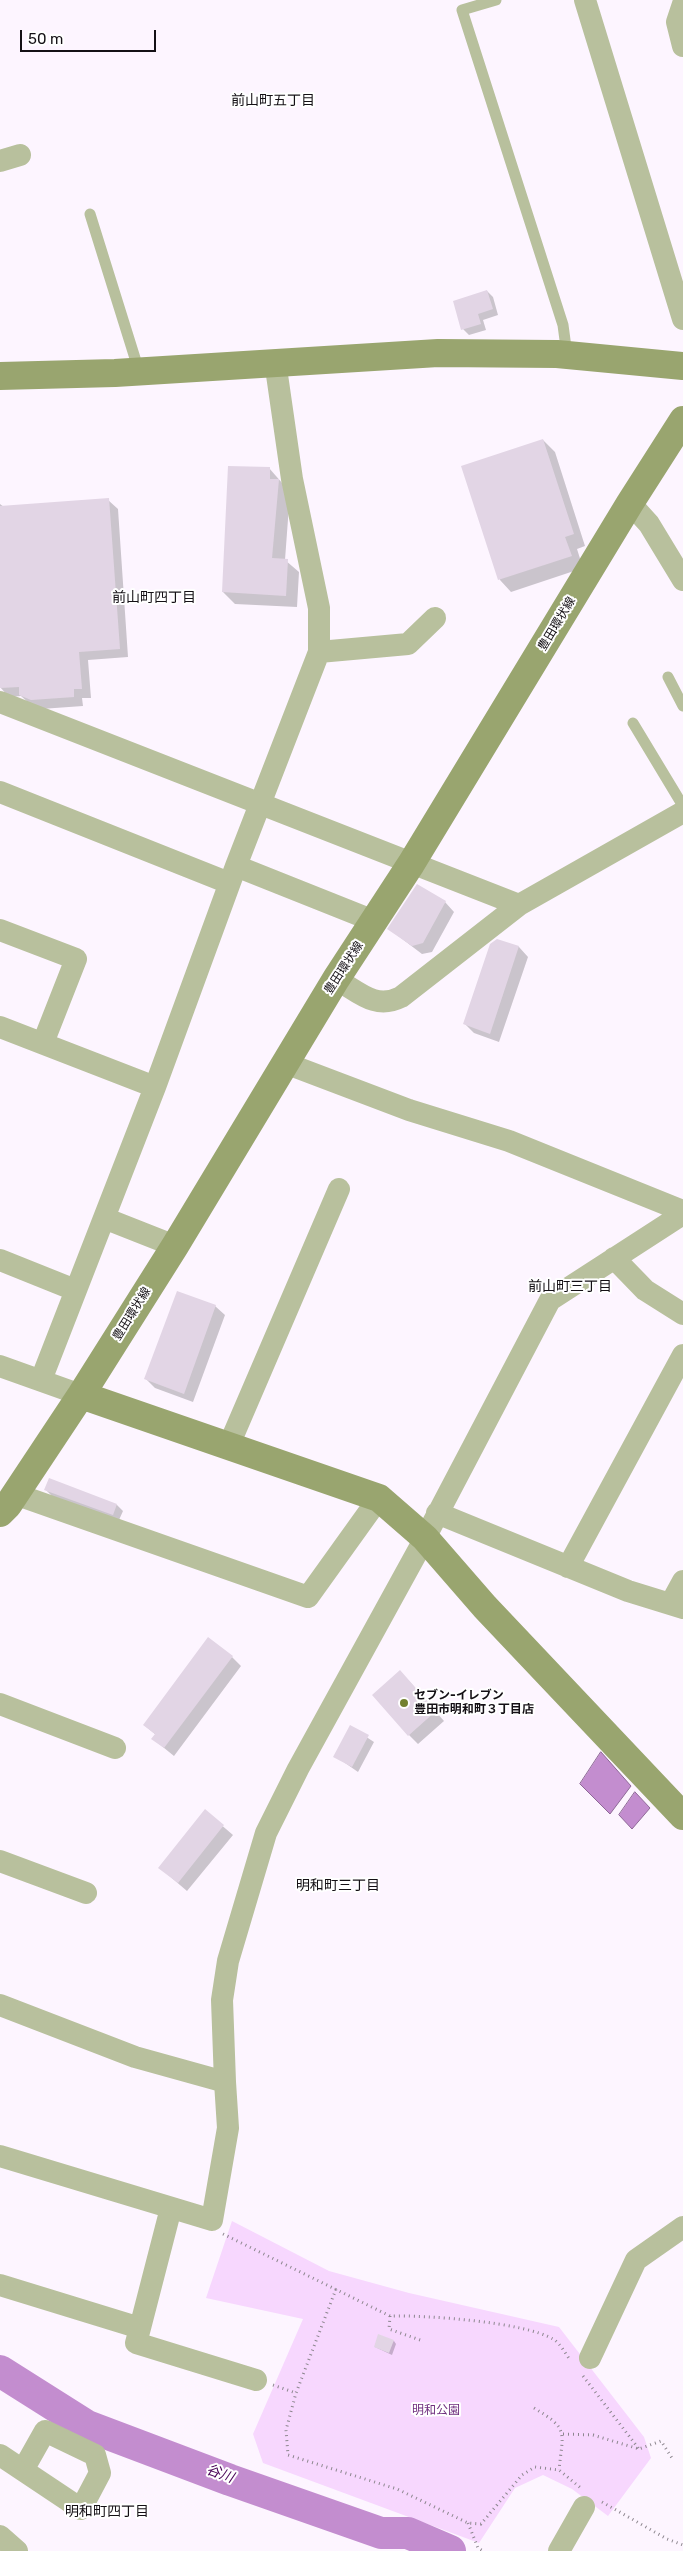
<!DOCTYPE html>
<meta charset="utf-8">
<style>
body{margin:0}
#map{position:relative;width:683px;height:2551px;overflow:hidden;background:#fdf5ff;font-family:Rubik,sans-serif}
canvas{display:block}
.scale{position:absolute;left:20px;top:30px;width:136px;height:22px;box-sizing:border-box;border:2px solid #141015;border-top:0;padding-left:6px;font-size:15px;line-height:18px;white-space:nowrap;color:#141015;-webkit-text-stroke:4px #fff;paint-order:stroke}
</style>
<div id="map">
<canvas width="683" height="2551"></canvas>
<div class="scale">50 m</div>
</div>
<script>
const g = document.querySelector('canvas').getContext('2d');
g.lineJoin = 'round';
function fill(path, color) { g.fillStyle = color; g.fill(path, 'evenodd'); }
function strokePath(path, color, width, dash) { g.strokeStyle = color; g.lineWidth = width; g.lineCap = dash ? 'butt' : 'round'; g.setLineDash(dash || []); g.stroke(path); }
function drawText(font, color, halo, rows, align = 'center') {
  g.font = font + ' Rubik,"Noto Sans JP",sans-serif'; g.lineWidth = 4; g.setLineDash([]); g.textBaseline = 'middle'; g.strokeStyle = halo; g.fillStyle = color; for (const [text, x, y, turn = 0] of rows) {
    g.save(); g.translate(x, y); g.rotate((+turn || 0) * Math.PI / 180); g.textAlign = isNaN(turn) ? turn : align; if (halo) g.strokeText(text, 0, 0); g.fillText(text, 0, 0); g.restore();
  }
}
fill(new Path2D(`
 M 232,2221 L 329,2271 L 409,2293 L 559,2327 L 644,2437 L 651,2458 L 608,2516 L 572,2489 L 543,2475 L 515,2488 L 479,2543 L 263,2463 L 253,2434 L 303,2319 L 206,2298 Z`), '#f7d7fe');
const water = new Path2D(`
 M 601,1752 L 631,1786 L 610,1814 L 580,1784 Z
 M 635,1792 L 650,1808 L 632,1829 L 619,1815 Z`);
fill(water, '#c38dcf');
strokePath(water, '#8e6897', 1);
fill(new Path2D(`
 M 487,291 L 493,297 L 498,315 L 483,320 L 486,330 L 469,335 L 463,329 Z
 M 543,440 L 555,452 L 585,546 L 577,549 L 583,568 L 511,592 L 500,580 L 463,467 Z
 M 269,468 L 290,492 L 285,560 L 299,572 L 297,607 L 235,604 L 223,592 Z
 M 108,500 L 118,509 L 128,657 L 88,660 L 91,698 L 82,698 L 83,706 L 41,709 L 30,704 L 21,696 L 9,697 L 0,687 L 0,504 L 4,507 Z
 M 445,902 L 454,912 L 432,952 L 422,954 L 389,929 Z
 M 497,940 L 519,947 L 528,957 L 499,1042 L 474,1033 L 465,1024 Z
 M 215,1306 L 225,1315 L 193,1402 L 155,1388 L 146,1379 Z
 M 46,1490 L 117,1505 L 123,1511 L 119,1520 L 52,1496 Z
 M 232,1657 L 241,1666 L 174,1756 L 153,1739 L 156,1735 L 144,1725 Z
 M 409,1681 L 444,1721 L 418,1744 L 409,1735 Z
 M 351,1727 L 374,1742 L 358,1772 L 335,1756 Z
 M 205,1811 L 233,1835 L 187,1891 L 160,1868 Z
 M 394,2341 L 396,2344 L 392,2355 L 375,2347 Z`), '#0003');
strokePath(new Path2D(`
 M 0,2371 L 87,2426 L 230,2480 L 381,2533 L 408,2533 L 450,2551`), '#c38dcf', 32);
fill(new Path2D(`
 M 487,290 L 493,309 L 478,314 L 481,324 L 461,330 L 453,301 Z
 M 543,439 L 574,534 L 565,537 L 572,556 L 498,580 L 461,466 Z
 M 228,466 L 270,467 L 270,479 L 279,479 L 272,558 L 288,559 L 286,596 L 222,592 Z
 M 109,498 L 120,649 L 79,652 L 82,689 L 74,689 L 74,697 L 31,700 L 19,695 L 19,687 L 0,688 L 0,506 Z
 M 417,884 L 446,901 L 423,943 L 412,946 L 387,929 Z
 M 497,939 L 519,946 L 490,1034 L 463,1024 L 490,944 Z
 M 177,1291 L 216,1305 L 184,1394 L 144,1379 Z
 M 49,1478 L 117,1504 L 113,1515 L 44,1490 Z
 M 208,1637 L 233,1656 L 164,1748 L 151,1739 L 155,1734 L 143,1725 Z
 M 400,1670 L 436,1711 L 408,1736 L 372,1695 Z
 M 350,1725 L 369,1735 L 352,1767 L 333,1757 Z
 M 205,1809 L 224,1825 L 178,1883 L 158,1868 Z
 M 378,2334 L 394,2340 L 389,2353 L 374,2347 Z`), '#e2d5e5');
strokePath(new Path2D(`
 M 223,2234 L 390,2316 C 426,2315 524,2322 553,2339 C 560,2343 565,2353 570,2360
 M 336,2289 L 296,2393 L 286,2430 L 288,2455 L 397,2489 L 468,2523 L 481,2524 L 522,2475 L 535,2467 L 559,2470 L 582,2489
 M 390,2316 L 389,2329 L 423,2341
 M 583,2376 L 639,2449
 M 273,2385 L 296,2393
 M 534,2408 C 569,2429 563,2431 559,2470
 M 563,2434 L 593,2435 L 639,2449 L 661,2441 L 672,2458
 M 602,2502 L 667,2539 L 683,2545
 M 468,2523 L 478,2548 L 483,2551`), '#8d878f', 3, [1, 4]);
strokePath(new Path2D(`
 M 496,0 L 462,10 L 563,325 L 567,355
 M 90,214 L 139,371
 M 668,677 L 683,706
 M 633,723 L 683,806`), '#b8c09d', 11);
strokePath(new Path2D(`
 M 585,0 L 683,319
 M 683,4 L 677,22 L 683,46
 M 0,161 L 20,155
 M 630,503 L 649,524 L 683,580
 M 319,652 L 408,644 L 435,618
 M 0,702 L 519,905
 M 0,792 L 229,883
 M 236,866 L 374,921
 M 0,930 L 76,959 L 43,1043
 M 336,979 C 359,992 375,1010 401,997 L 519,905 L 683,812
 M 0,1027 L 155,1087
 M 285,1063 L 409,1110 L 509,1141 L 683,1211
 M 104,1218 L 175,1246
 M 614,1258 L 645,1290 L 683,1314
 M 0,1260 L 75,1290
 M 0,1366 L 81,1395
 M 41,1380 L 155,1087 L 236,866 L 319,652 L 319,608 L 292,479 L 275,361
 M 229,1445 L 339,1189
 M 15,1494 L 308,1597 L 379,1498
 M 437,1513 L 628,1591 L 683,1608
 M 568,1567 L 683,1355
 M 671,1603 L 683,1581
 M 0,1704 L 115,1748
 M 0,1861 L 86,1893
 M 0,2005 L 135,2057 L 225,2082 L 228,2128 L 212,2220 L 0,2156
 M 225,2082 L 222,2000 L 228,1961 L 266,1833 L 298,1769 L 425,1538 L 550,1300 L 683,1214
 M 0,2285 L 140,2328 L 136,2343 L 256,2380
 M 140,2328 L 171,2208
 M 590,2358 L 636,2260 L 683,2227
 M 0,2455 L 81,2509 L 100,2473 L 95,2455 L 45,2431 L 23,2470
 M 0,2536 L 17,2551
 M 559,2551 L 584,2507`), '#b8c09d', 22);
strokePath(new Path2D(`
 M 0,376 L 115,373 L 438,353 L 557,354 L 683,366
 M 81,1395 L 379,1498 L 425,1538 L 485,1607 L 683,1816
 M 0,1513 L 8,1505 L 81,1395 L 175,1246 L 336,979 L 411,864 L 630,503 L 683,420`), '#99a56f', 28);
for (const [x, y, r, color] of [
 [404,1703,5,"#73812f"]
]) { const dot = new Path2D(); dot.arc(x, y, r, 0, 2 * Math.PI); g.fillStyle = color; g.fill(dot); strokePath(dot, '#fff', 2); }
drawText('12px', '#141015', '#fff', [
 ["豊田環状線",557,624,-59],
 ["豊田環状線",344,968,-57],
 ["豊田環状線",132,1314,-58]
]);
drawText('bold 12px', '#141015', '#fff', [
 ["セブン-イレブン",414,1696],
 ["豊田市明和町３丁目店",414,1710]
], 'left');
drawText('12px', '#6f2e7e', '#fff', [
 ["明和公園",436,2411]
]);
drawText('14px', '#141015', '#fff', [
 ["前山町五丁目",273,101],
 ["前山町四丁目",154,598],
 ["前山町三丁目",570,1287],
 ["明和町三丁目",338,1886],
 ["明和町四丁目",107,2512]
]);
drawText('italic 14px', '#470055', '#fff', [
 ["谷川",220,2474,20]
]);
</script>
